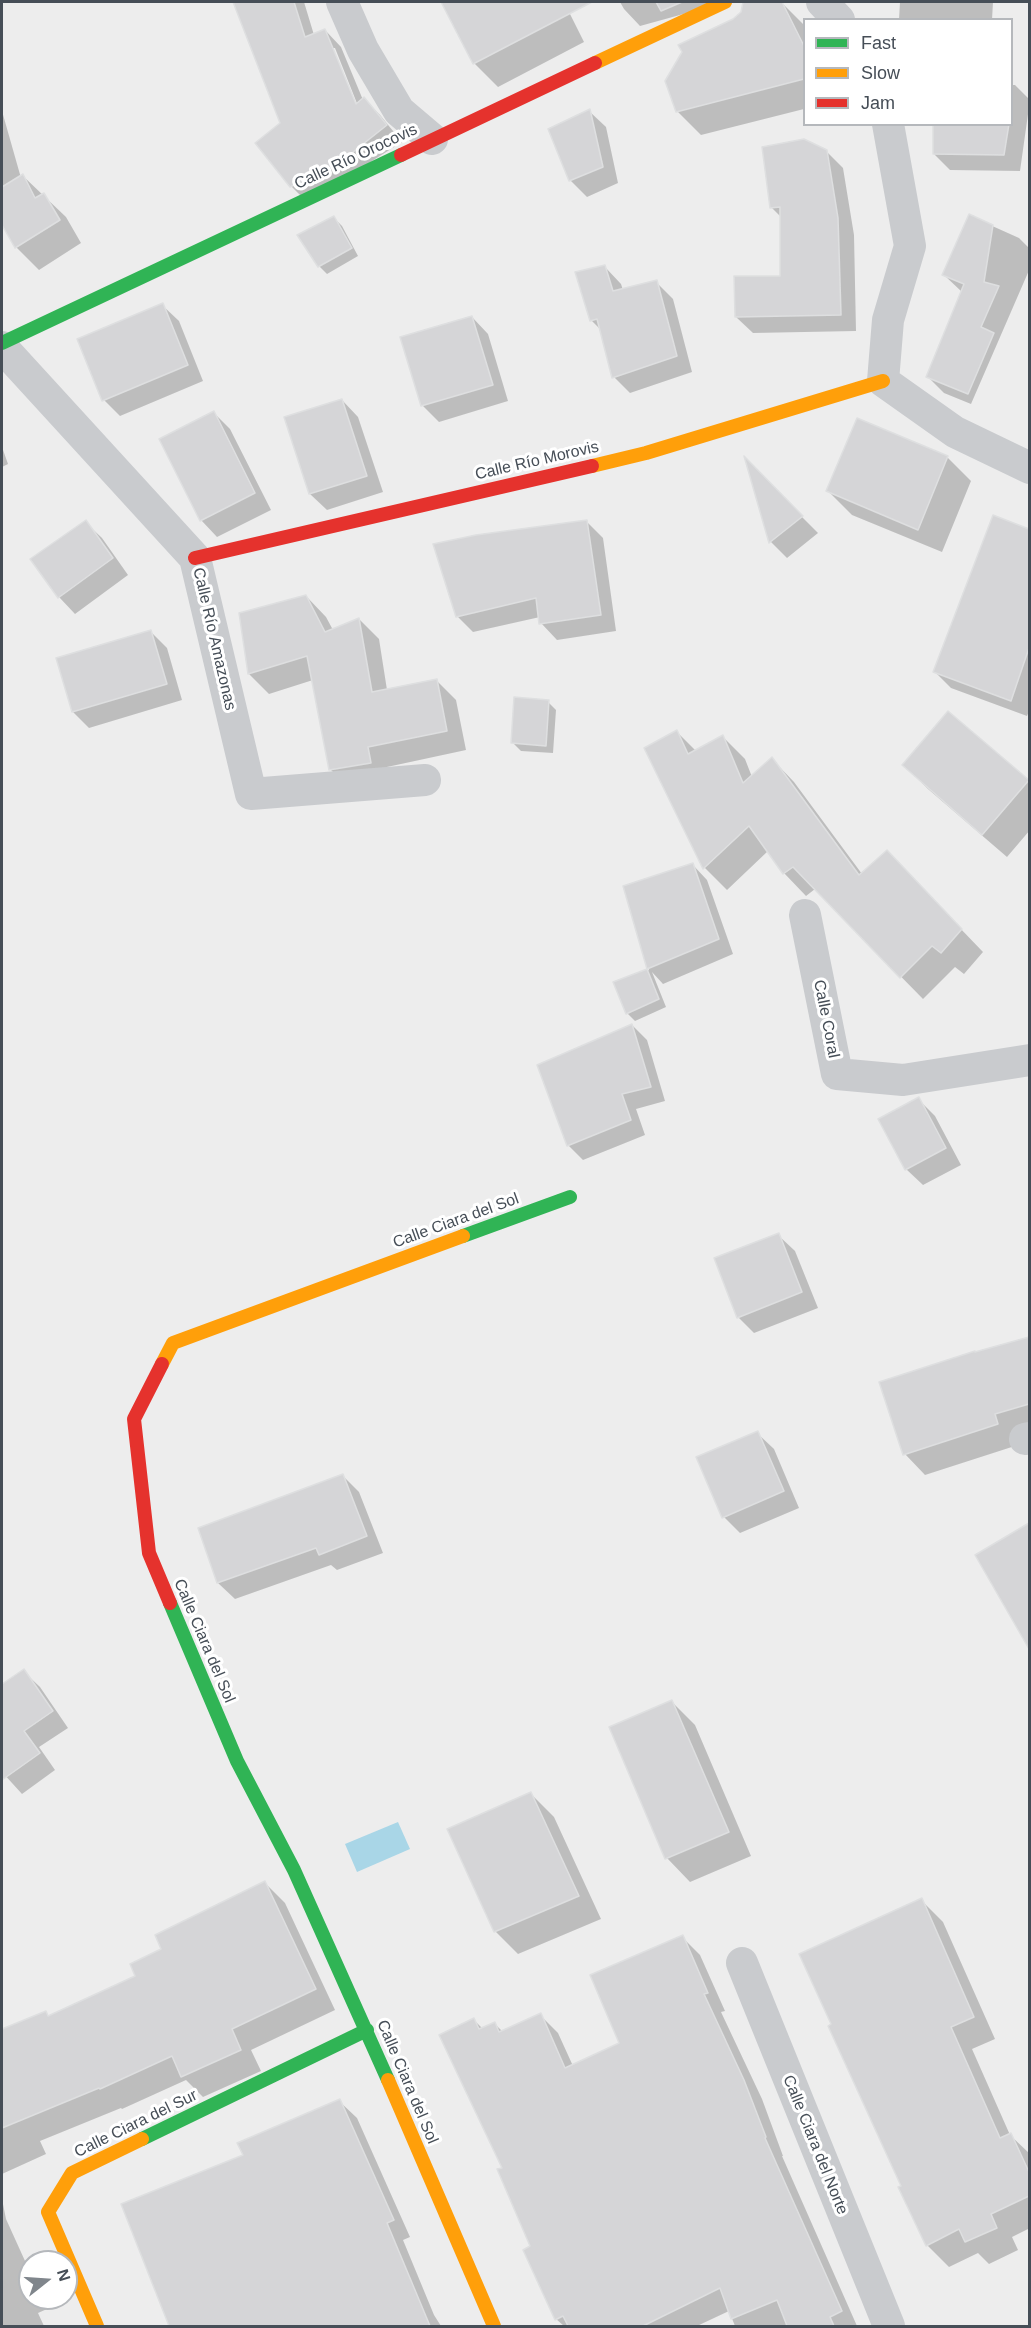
<!DOCTYPE html>
<meta charset="utf-8">
<style>
body{margin:0}
#map{position:relative;width:1031px;height:2328px;overflow:hidden;background:#ededed;font-family:Helvetica,sans-serif}
canvas{display:block}
.frame{position:absolute;inset:0;border:3px solid #464e57;pointer-events:none}
.legend{position:absolute;left:803px;top:18px;width:210px;height:108px;box-sizing:border-box;background:#fff;border:2px solid #b5b8bc;margin:0;padding:8px 10px;list-style:none;font-size:18px;color:#464e57}
.legend li{display:flex;align-items:center;gap:12px;height:30px}
.legend b{width:30px;border:2px solid #b5b8bc}
.north{position:absolute;left:18px;top:2250px;width:60px;height:60px;box-sizing:border-box;background:#fff;border:2px solid #b5b8bc;border-radius:50%;rotate:73deg;font-size:16px;font-weight:700;line-height:24px;text-align:center;color:#464e57}
.north::after{content:'';display:block;margin:auto;width:21px;height:27px;background:#80868c;clip-path:polygon(50% 0,100% 100%,50% 72%,0 100%)}
</style>
<div id="map">
<canvas width="1031" height="2328"></canvas>
<div class="frame"></div>
<ul class="legend">
<li><b style="height:8px;background:#30b455"></b>Fast</li>
<li><b style="height:8px;background:#ff9f0a"></b>Slow</li>
<li><b style="height:8px;background:#e5322d"></b>Jam</li>
</ul>
<div class="north">N</div>
</div>
<script>
const g = document.querySelector('canvas').getContext('2d');
g.lineJoin = 'round';
function fill(path, color) { g.fillStyle = color; g.fill(path, 'evenodd'); }
function strokePath(path, color, width, dash) { g.strokeStyle = color; g.lineWidth = width; g.lineCap = dash ? 'butt' : 'round'; g.setLineDash(dash || []); g.stroke(path); }
function drawText(font, color, halo, rows, align = 'center') {
  g.font = font + ' Helvetica,sans-serif'; g.lineWidth = 6; g.setLineDash([]); g.textBaseline = 'middle'; g.strokeStyle = halo; g.fillStyle = color; for (const [text, x, y, turn = 0] of rows) {
    g.save(); g.translate(x, y); g.rotate((+turn || 0) * Math.PI / 180); g.textAlign = isNaN(turn) ? turn : align; if (halo) g.strokeText(text, 0, 0); g.fillText(text, 0, 0); g.restore();
  }
}
fill(new Path2D(`
 M 398,1822 L 410,1849 L 357,1872 L 345,1844 Z`), '#a9d6e7');
fill(new Path2D(`
 M 234,2 L 304,2 L 314,35 L 325,30 L 341,47 L 363,100 L 364,99 L 380,115 L 402,142 L 307,202 L 291,186 L 282,123 ZM 331,48 L 335,48 L 360,111 L 357,112 Z
 M 442,2 L 564,2 L 584,42 L 498,87 L 474,63 Z
 M 620,2 L 727,2 L 640,26 L 624,9 Z
 M 777,2 L 781,2 L 804,25 L 804,109 L 701,135 L 677,111 L 684,53 L 680,45 Z
 M 900,2 L 993,2 L 992,20 L 899,20 Z
 M 1012,85 L 1015,85 L 1030,100 L 1020,171 L 950,170 L 934,154 L 935,124 L 1012,124 Z
 M 2,111 L 21,178 L 23,176 L 66,217 L 81,243 L 39,270 L 17,248 L 2,222 Z
 M 589,111 L 606,127 L 618,183 L 587,197 L 570,180 Z
 M 826,151 L 843,168 L 854,235 L 856,331 L 753,333 L 736,317 L 782,277 L 781,217 L 772,208 Z
 M 970,216 L 1019,238 L 1030,249 L 1030,268 L 971,404 L 944,393 L 927,376 L 962,292 L 944,275 Z
 M 334,218 L 342,226 L 358,256 L 327,274 L 319,266 Z
 M 605,267 L 621,284 L 623,290 L 656,282 L 673,299 L 692,372 L 630,393 L 614,377 L 602,331 L 591,320 Z
 M 162,305 L 179,321 L 203,381 L 120,416 L 104,400 Z
 M 472,317 L 488,334 L 508,401 L 439,422 L 422,405 Z
 M 342,400 L 358,417 L 383,492 L 327,510 L 310,494 Z
 M 214,413 L 230,429 L 271,510 L 217,537 L 201,520 Z
 M 2,447 L 8,464 L 2,467 Z
 M 947,457 L 971,481 L 942,552 L 852,515 L 828,491 Z
 M 747,462 L 818,533 L 787,558 L 771,542 Z
 M 994,517 L 1030,531 L 1030,606 L 1014,646 L 1016,647 L 1030,614 L 1030,709 L 1027,716 L 951,688 L 935,672 Z
 M 85,522 L 102,538 L 128,575 L 75,614 L 59,597 Z
 M 587,522 L 603,538 L 616,631 L 557,640 L 541,623 L 540,617 L 473,632 L 457,616 Z
 M 306,596 L 326,617 L 333,630 L 359,619 L 379,639 L 387,690 L 436,680 L 456,700 L 466,750 L 387,767 L 390,783 L 350,789 L 330,769 L 313,680 L 269,694 L 249,674 L 241,614 Z
 M 150,631 L 167,648 L 182,700 L 89,728 L 73,712 Z
 M 548,702 L 556,710 L 553,753 L 521,751 L 513,743 Z
 M 948,713 L 1030,783 L 1030,830 L 1007,857 L 928,789 L 904,765 Z
 M 677,732 L 696,751 L 723,737 L 745,759 L 752,777 L 772,759 L 794,782 L 862,874 L 909,875 L 983,952 L 964,974 L 955,967 L 923,999 L 815,889 L 806,896 L 784,873 L 768,851 L 727,890 L 705,868 L 646,749 Z
 M 692,864 L 707,880 L 733,954 L 663,984 L 652,972 L 666,1007 L 635,1021 L 627,1013 L 615,983 L 649,970 L 625,887 Z
 M 632,1025 L 647,1040 L 665,1101 L 636,1109 L 645,1135 L 583,1160 L 568,1145 Z
 M 918,1099 L 935,1116 L 961,1165 L 923,1185 L 906,1169 Z
 M 778,1235 L 795,1251 L 818,1308 L 754,1333 L 738,1317 Z
 M 1029,1339 L 1030,1431 L 1018,1445 L 925,1475 L 905,1454 L 881,1383 Z
 M 757,1433 L 774,1449 L 799,1508 L 740,1533 L 724,1517 Z
 M 343,1476 L 359,1492 L 383,1553 L 337,1570 L 331,1565 L 235,1599 L 218,1583 L 200,1529 Z
 M 1030,1525 L 1030,1631 L 1028,1632 L 977,1556 Z
 M 23,1671 L 40,1687 L 68,1728 L 39,1747 L 55,1770 L 22,1794 L 2,1772 L 2,1686 Z
 M 672,1702 L 695,1725 L 751,1856 L 690,1882 L 667,1858 Z
 M 531,1794 L 554,1817 L 601,1919 L 518,1954 L 495,1931 Z
 M 265,1883 L 285,1903 L 335,2010 L 251,2050 L 261,2071 L 203,2097 L 186,2080 L 122,2109 L 121,2108 L 40,2141 L 46,2154 L 2,2174 L 2,2031 L 45,2013 L 50,2017 L 137,1976 L 163,1950 Z
 M 921,1900 L 943,1922 L 995,2039 L 972,2049 L 1010,2135 L 1030,2154 L 1030,2228 L 1012,2237 L 1018,2250 L 989,2264 L 978,2253 L 949,2267 L 927,2245 L 903,2187 Z
 M 682,1937 L 700,1955 L 725,2011 L 721,2012 L 762,2099 L 783,2156 L 782,2156 L 857,2326 L 735,2326 L 729,2311 L 697,2326 L 564,2326 L 556,2319 L 504,2168 L 474,2020 L 483,2029 L 494,2023 L 503,2032 L 540,2015 L 558,2033 L 573,2066 L 621,2044 Z
 M 339,2101 L 357,2118 L 410,2237 L 403,2240 L 434,2315 L 441,2326 L 171,2326 L 123,2205 L 245,2156 Z
 M 2,2199 L 6,2219 L 30,2272 L 30,2298 L 42,2298 L 47,2309 L 38,2313 L 44,2326 L 2,2326 Z`), '#0003');
const building = new Path2D(`
 M 233,2 L 294,2 L 305,37 L 325,29 L 356,104 L 364,97 L 387,125 L 338,164 L 290,187 L 255,143 L 280,123 Z
 M 441,2 L 592,2 L 473,64 Z
 M 656,2 L 682,2 L 661,11 Z
 M 743,2 L 782,2 L 804,46 L 804,79 L 676,112 L 665,81 L 682,52 L 678,45 L 733,19 L 741,12 Z
 M 590,109 L 603,167 L 569,181 L 548,129 Z
 M 933,124 L 1009,124 L 1004,155 L 933,154 Z
 M 804,139 L 827,150 L 838,218 L 841,315 L 735,317 L 734,276 L 780,276 L 780,207 L 770,208 L 762,147 Z
 M 23,174 L 35,198 L 44,193 L 60,220 L 15,248 L 2,225 L 2,187 Z
 M 969,214 L 993,225 L 984,282 L 999,286 L 981,327 L 994,333 L 968,394 L 926,377 L 964,284 L 942,275 Z
 M 334,216 L 352,248 L 318,267 L 297,235 Z
 M 605,265 L 613,291 L 657,280 L 677,356 L 612,378 L 597,319 L 590,321 L 575,272 Z
 M 163,303 L 188,365 L 102,401 L 77,339 Z
 M 472,316 L 493,385 L 421,406 L 400,337 Z
 M 342,399 L 367,476 L 309,494 L 284,417 Z
 M 214,411 L 255,493 L 200,521 L 159,439 Z
 M 857,418 L 948,456 L 918,530 L 826,491 Z
 M 744,456 L 803,516 L 769,543 Z
 M 993,515 L 1029,529 L 1029,648 L 1011,701 L 933,672 Z
 M 86,520 L 113,558 L 58,598 L 30,559 Z
 M 587,520 L 601,615 L 539,624 L 536,598 L 456,617 L 433,544 L 476,535 Z
 M 306,595 L 325,632 L 359,618 L 372,692 L 437,679 L 447,731 L 368,747 L 371,763 L 329,770 L 307,656 L 248,674 L 239,613 Z
 M 151,630 L 167,684 L 72,712 L 56,658 Z
 M 514,697 L 549,700 L 546,746 L 511,743 Z
 M 948,711 L 1029,780 L 982,835 L 902,765 Z
 M 677,730 L 688,754 L 723,735 L 743,783 L 772,757 L 859,875 L 887,850 L 962,929 L 941,953 L 932,946 L 900,978 L 793,867 L 783,874 L 749,826 L 703,869 L 644,748 Z
 M 693,863 L 719,939 L 647,969 L 623,886 Z
 M 647,969 L 659,999 L 626,1014 L 613,982 Z
 M 632,1024 L 651,1087 L 622,1094 L 631,1120 L 567,1146 L 537,1065 Z
 M 919,1097 L 946,1148 L 905,1170 L 878,1119 Z
 M 779,1233 L 802,1292 L 737,1318 L 714,1258 Z
 M 1029,1337 L 1029,1404 L 995,1414 L 998,1424 L 903,1455 L 879,1382 L 975,1351 L 975,1352 Z
 M 758,1431 L 784,1491 L 722,1518 L 696,1457 Z
 M 343,1474 L 367,1536 L 319,1555 L 316,1548 L 217,1583 L 198,1528 Z
 M 1029,1523 L 1029,1649 L 975,1555 Z
 M 24,1669 L 53,1711 L 24,1731 L 40,1753 L 2,1780 L 2,1684 Z
 M 672,1700 L 729,1832 L 665,1859 L 609,1727 Z
 M 531,1792 L 579,1896 L 494,1932 L 447,1829 Z
 M 265,1881 L 316,1989 L 232,2029 L 241,2050 L 181,2077 L 172,2056 L 100,2089 L 99,2088 L 2,2128 L 2,2029 L 46,2011 L 48,2016 L 135,1976 L 130,1964 L 161,1949 L 155,1935 Z
 M 922,1898 L 974,2017 L 951,2027 L 1000,2138 L 1011,2133 L 1029,2172 L 1029,2196 L 991,2214 L 997,2228 L 965,2242 L 959,2229 L 926,2246 L 898,2187 L 901,2186 L 828,2026 L 831,2024 L 799,1954 Z
 M 683,1935 L 708,1993 L 704,1994 L 744,2080 L 766,2137 L 765,2138 L 842,2311 L 830,2317 L 834,2326 L 787,2326 L 777,2300 L 731,2319 L 720,2288 L 643,2326 L 568,2326 L 563,2316 L 555,2320 L 523,2250 L 530,2246 L 497,2169 L 502,2168 L 439,2035 L 474,2018 L 479,2029 L 495,2022 L 499,2032 L 541,2013 L 565,2068 L 619,2043 L 590,1975 Z
 M 340,2099 L 394,2220 L 387,2223 L 430,2326 L 169,2326 L 121,2204 L 243,2155 L 237,2143 Z`);
fill(building, '#d5d5d7');
strokePath(building, '#dedfe0', 1.5);
strokePath(new Path2D(`
 M 342,2 L 363,50 L 399,111 L 432,139
 M 822,2 L 839,20
 M 888,124 L 910,246 L 888,320 L 883,381 L 955,432 L 1030,468
 M 2,347 L 195,558 L 251,794 L 425,780
 M 805,915 L 837,1074 L 903,1080 L 1030,1060
 M 1025,1439 L 1030,1438
 M 742,1963 L 889,2326`), '#c9cbce', 32);
strokePath(new Path2D(`
 M 2,343 L 401,155
 M 463,1236 L 570,1197
 M 170,1603 L 237,1761 L 294,1870 L 388,2080
 M 142,2139 L 367,2030`), '#30b455', 14);
strokePath(new Path2D(`
 M 595,63 L 725,2
 M 592,466 L 646,453 L 883,381
 M 162,1364 L 173,1343 L 463,1236
 M 388,2080 L 494,2326
 M 97,2326 L 48,2212 L 72,2173 L 142,2139`), '#ff9f0a', 14);
strokePath(new Path2D(`
 M 401,155 L 595,63
 M 195,558 L 592,466
 M 162,1364 L 134,1419 L 149,1553 L 170,1603`), '#e5322d', 14);
drawText('16px', '#464e57', '#fff', [
 ["Calle Río Orocovis",356,157,-25],
 ["Calle Río Morovis",537,461,-13],
 ["Calle Río Amazonas",214,639,77],
 ["Calle Coral",826,1019,79],
 ["Calle Ciara del Sol",456,1221,-20],
 ["Calle Ciara del Sol",204,1641,67],
 ["Calle Ciara del Sol",407,2082,67],
 ["Calle Ciara del Sur",136,2124,-26],
 ["Calle Ciara del Norte",815,2145,68]
]);
</script>
